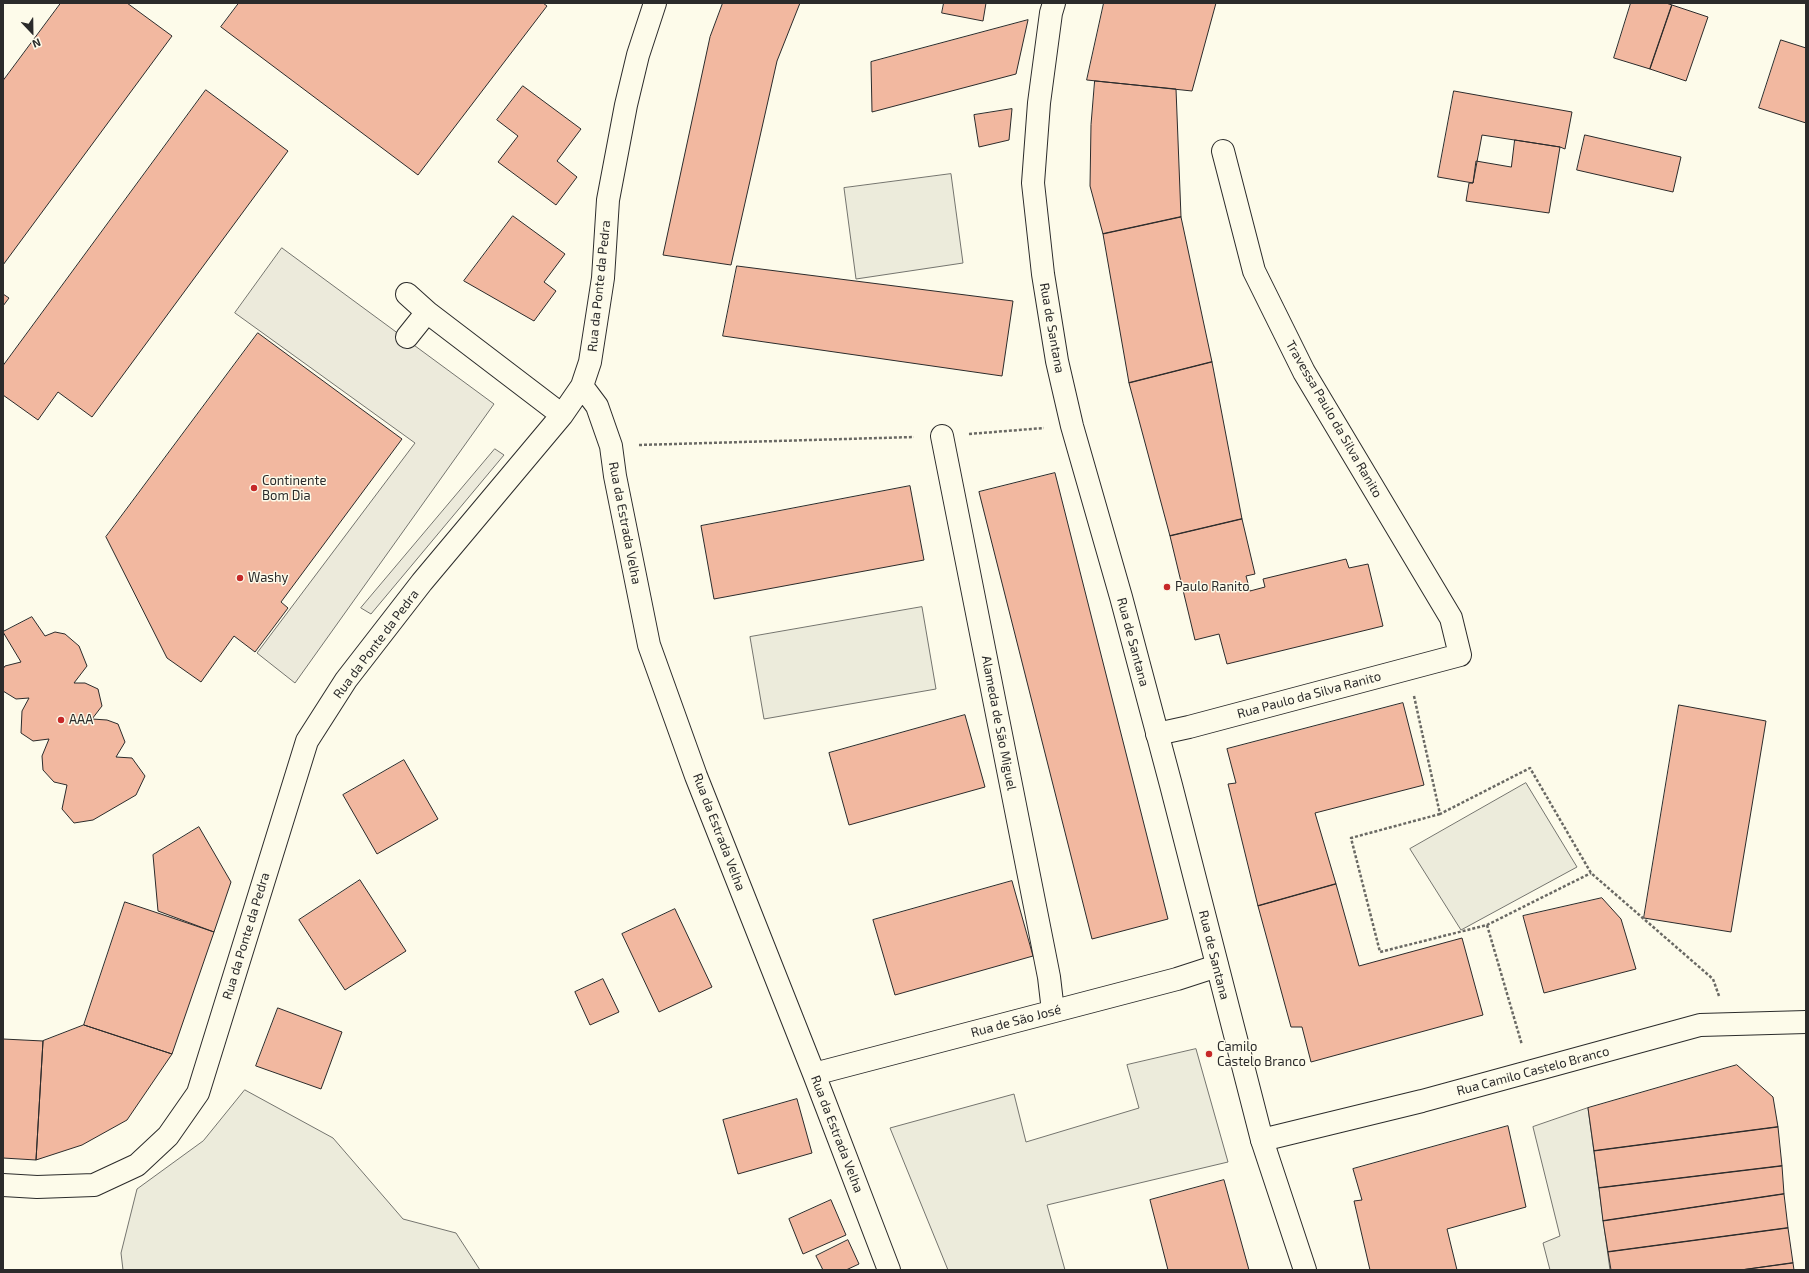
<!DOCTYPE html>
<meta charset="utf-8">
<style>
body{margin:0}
#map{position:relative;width:1809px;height:1273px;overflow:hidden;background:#fdfbea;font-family:"Exo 2",sans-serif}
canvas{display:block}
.frame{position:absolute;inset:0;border:4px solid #2b2b2b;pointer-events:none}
.north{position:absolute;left:12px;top:12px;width:40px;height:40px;-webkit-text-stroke:3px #fdfbea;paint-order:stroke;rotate:158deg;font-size:11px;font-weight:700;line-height:16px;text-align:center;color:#2b2b2b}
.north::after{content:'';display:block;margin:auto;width:14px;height:18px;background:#2b2b2b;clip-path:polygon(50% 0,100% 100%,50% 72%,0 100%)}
</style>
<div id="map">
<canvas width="1809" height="1273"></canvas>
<div class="frame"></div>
<div class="north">N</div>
</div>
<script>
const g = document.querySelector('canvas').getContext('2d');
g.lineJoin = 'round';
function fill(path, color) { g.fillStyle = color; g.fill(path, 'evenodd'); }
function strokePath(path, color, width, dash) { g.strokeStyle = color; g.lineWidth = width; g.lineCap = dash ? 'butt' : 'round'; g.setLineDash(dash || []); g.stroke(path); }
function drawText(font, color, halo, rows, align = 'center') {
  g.font = font + ' "Exo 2",sans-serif'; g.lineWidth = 3; g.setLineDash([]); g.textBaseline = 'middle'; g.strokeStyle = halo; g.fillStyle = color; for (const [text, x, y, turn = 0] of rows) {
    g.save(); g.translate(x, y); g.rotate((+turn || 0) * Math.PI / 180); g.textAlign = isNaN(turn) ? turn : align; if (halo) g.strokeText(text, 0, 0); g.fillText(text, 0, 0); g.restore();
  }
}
const green = new Path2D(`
 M 951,174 L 963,263 L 856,279 L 844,188 Z
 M 922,607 L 936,689 L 764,719 L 750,637 Z
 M 1526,783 L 1577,867 L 1461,930 L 1410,849 Z
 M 1196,1049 L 1228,1162 L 1047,1205 L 1065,1270 L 948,1270 L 890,1128 L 1014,1094 L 1026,1142 L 1139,1108 L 1127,1065 Z
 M 245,1090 L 333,1138 L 403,1219 L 456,1233 L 480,1270 L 123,1270 L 121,1253 L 137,1189 L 203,1141 Z
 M 1588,1108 L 1610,1270 L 1550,1270 L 1543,1243 L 1560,1236 L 1533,1127 Z`);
fill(green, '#ecebdb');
strokePath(green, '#74746e', 1);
const parking = new Path2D(`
 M 282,248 L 494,404 L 295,683 L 257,653 L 415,443 L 235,313 Z
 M 495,449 L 504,455 L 371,614 L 361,608 Z`);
fill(parking, '#eceadb');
strokePath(parking, '#74746e', 1);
const building = new Path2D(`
 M 61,3 L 127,3 L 172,36 L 3,265 L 3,81 Z
 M 239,3 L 543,3 L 547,6 L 418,175 L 221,27 Z
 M 723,3 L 800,3 L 777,61 L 731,265 L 663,255 L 710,37 Z
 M 944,3 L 986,3 L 983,21 L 942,13 Z
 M 1104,3 L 1216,3 L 1192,91 L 1087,80 Z
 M 1631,3 L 1666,3 L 1672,5 L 1650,69 L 1614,58 Z
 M 1672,5 L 1708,17 L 1686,81 L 1650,69 Z
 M 1028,20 L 1016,74 L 872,112 L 871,62 Z
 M 1781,40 L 1806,48 L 1806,123 L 1759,108 Z
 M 1095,81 L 1176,89 L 1181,217 L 1103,234 L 1090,186 L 1091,125 Z
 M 523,86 L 581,129 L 557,161 L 577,177 L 556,205 L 498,162 L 518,136 L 497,120 Z
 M 206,90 L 288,151 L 92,417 L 58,392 L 38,420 L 3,395 L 3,366 Z
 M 1454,91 L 1572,112 L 1565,149 L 1560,147 L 1482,135 L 1473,183 L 1438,177 Z
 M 1012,109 L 1009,140 L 979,147 L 974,115 Z
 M 1585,135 L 1681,157 L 1673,192 L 1577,170 Z
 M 1515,140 L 1560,147 L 1549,213 L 1466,201 L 1469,183 L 1473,183 L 1476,161 L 1511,167 Z
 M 513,216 L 565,254 L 544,282 L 556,291 L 534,321 L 464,281 Z
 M 1181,217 L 1212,362 L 1129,383 L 1103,234 Z
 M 737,266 L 1013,301 L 1002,376 L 723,336 Z
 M 3,294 L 9,298 L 3,306 Z
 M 258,333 L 402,439 L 281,602 L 288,608 L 255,652 L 234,636 L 201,682 L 167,658 L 106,537 Z
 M 1212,362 L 1242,519 L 1170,536 L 1129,383 Z
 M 1055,473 L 1168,919 L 1092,939 L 979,492 Z
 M 910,486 L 924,560 L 714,599 L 701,526 Z
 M 1242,519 L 1255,574 L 1246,576 L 1250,591 L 1265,587 L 1263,579 L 1346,559 L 1349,568 L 1368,564 L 1383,626 L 1227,664 L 1219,634 L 1195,640 L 1170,536 Z
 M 32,617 L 45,636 L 55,632 L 65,634 L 79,646 L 87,666 L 74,683 L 85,683 L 98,689 L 102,706 L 92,719 L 107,720 L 118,724 L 125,742 L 116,757 L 132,758 L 145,776 L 136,795 L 93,820 L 74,823 L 62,809 L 67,785 L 54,782 L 43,770 L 42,756 L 49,739 L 33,741 L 21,733 L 22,711 L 29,698 L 16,699 L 3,691 L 3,669 L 5,666 L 21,662 L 3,632 Z
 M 1403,703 L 1424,785 L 1315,813 L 1336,884 L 1258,906 L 1228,784 L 1236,783 L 1227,749 Z
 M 1679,705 L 1766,721 L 1731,932 L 1644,918 Z
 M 965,715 L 985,787 L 849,825 L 829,753 Z
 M 404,760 L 438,819 L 377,854 L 343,795 Z
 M 199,827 L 231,882 L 214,932 L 158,911 L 153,855 Z
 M 360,880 L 406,951 L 345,990 L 299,920 Z
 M 1012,881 L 1033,956 L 895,995 L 873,920 Z
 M 1336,884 L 1359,966 L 1462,938 L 1483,1015 L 1311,1062 L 1302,1027 L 1291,1027 L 1258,906 Z
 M 1602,898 L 1621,919 L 1636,969 L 1544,993 L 1523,916 Z
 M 125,902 L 214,932 L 172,1054 L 84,1025 Z
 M 675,909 L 712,987 L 659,1012 L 622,934 Z
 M 603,979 L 619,1012 L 590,1025 L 575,992 Z
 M 278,1008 L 342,1032 L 321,1089 L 256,1066 Z
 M 84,1025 L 172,1054 L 127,1120 L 82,1145 L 36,1160 L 43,1041 Z
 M 3,1039 L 43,1041 L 36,1160 L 3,1158 Z
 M 1737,1065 L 1773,1097 L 1778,1127 L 1594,1151 L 1588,1108 Z
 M 797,1099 L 812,1153 L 738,1174 L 723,1120 Z
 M 1508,1126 L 1526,1207 L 1447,1229 L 1457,1270 L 1370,1270 L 1354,1201 L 1362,1200 L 1353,1169 Z
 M 1778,1127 L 1782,1166 L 1599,1188 L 1594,1151 Z
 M 1782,1166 L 1784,1194 L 1603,1221 L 1599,1188 Z
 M 1224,1180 L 1249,1270 L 1168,1270 L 1150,1200 Z
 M 1784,1194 L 1788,1228 L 1608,1252 L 1603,1221 Z
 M 831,1200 L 846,1235 L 803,1254 L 789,1219 Z
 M 1788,1228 L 1793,1263 L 1741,1270 L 1611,1270 L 1608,1252 Z
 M 848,1240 L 859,1264 L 846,1270 L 823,1270 L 816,1256 Z
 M 1793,1263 L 1794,1270 L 1741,1270 Z`);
fill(building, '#f2b8a0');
strokePath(building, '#2b2b2b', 1);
const minor = new Path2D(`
 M 407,294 L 427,312
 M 407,337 L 427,312 L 562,415
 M 582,386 L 597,406 L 611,446 L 615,476 L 649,645 L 696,776 L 814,1074 L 889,1270
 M 942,436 L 1049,977 L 1053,1011
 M 1157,734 L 1189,727 L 1460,655 L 1451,618 L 1304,372 L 1254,271 L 1223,151
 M 814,1074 L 1177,979 L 1217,966
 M 1262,1140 L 1422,1101 L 1700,1025 L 1806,1022
 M 3,1185 L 37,1187 L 94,1185 L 137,1165 L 168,1136 L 198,1093 L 307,741 L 346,680 L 422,582 L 562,415 L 582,386 L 590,362 L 603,278 L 608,200 L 626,105 L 638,55 L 655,3`);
const major = new Path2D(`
 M 1054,3 L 1051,13 L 1039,103 L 1033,183 L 1043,274 L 1057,361 L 1072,426 L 1121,597 L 1171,785 L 1262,1140 L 1305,1270`);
strokePath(minor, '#2b2b2b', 24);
strokePath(major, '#2b2b2b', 24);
strokePath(new Path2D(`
 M 969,434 L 1044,428
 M 639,445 L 914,437
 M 1414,696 L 1440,814 L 1530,768 L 1591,873 L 1713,979 L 1719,996
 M 1440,814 L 1351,838 L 1380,952 L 1487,925 L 1591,873
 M 1487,925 L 1522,1045`), '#6a6964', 2.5, [3, 2]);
strokePath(minor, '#fdfbea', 22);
strokePath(major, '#fdfbea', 22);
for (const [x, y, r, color] of [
 [254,488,4,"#c62828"],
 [240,578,4,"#c62828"],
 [1167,587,4,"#c62828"],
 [61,720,4,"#c62828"],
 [1209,1054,4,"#c62828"]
]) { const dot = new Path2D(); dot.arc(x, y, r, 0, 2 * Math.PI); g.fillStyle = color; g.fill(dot); strokePath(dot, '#fdfbea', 1.5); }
drawText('13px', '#2b2b2b', '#fdfbea', [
 ["Rua da Ponte da Pedra",599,286,-84],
 ["Rua de Santana",1052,328,80],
 ["Travessa Paulo da Silva Ranito",1334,419,60],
 ["Rua da Estrada Velha",625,523,79],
 ["Rua de Santana",1133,642,75],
 ["Rua da Ponte da Pedra",376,644,-53],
 ["Rua Paulo da Silva Ranito",1309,695,-15],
 ["Alameda de São Miguel",999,723,79],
 ["Rua da Estrada Velha",719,832,69],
 ["Rua da Ponte da Pedra",246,936,-73],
 ["Rua de Santana",1214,955,76],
 ["Rua de São José",1016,1021,-15],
 ["Rua Camilo Castelo Branco",1533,1071,-15],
 ["Rua da Estrada Velha",837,1134,69]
]);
drawText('13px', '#2b2b2b', '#fdfbea', [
 ["Continente",262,481],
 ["Bom Dia",262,496],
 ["Washy",248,578],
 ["Paulo Ranito",1175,587],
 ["AAA",69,720],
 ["Camilo",1217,1047],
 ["Castelo Branco",1217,1062]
], 'left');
</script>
